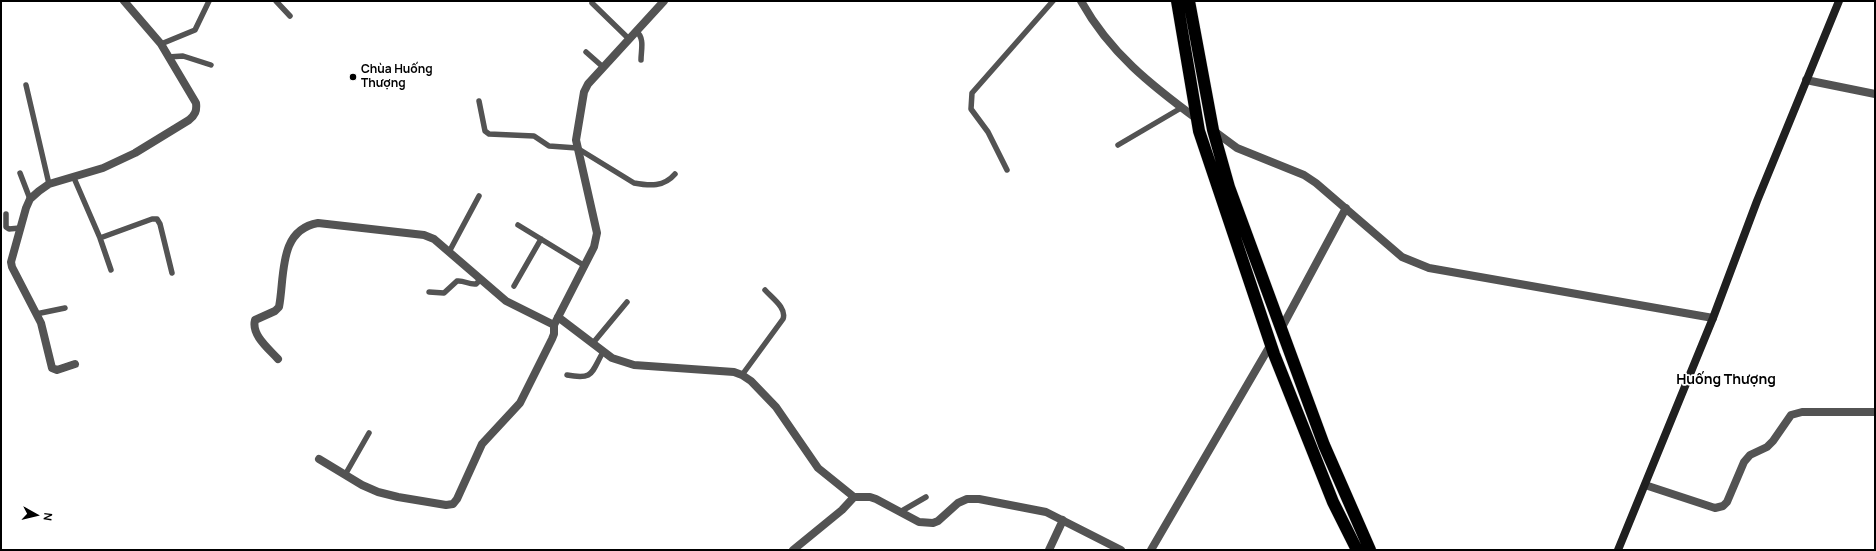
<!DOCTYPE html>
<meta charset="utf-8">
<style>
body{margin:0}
#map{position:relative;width:1876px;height:551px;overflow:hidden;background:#fff;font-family:Manrope,sans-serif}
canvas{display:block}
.frame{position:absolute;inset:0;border:2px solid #000;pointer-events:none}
.north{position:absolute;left:16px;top:495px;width:40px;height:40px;-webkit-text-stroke:3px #fff;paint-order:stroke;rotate:98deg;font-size:11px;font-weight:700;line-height:16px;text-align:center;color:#000}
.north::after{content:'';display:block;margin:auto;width:14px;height:18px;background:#000;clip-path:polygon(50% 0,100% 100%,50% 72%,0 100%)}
</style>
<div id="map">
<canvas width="1876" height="551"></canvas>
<div class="frame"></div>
<div class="north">N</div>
</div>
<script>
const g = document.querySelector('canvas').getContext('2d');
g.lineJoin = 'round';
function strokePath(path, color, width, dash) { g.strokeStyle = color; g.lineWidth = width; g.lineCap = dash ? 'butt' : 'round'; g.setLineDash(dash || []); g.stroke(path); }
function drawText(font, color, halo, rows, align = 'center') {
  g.font = font + ' Manrope,sans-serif'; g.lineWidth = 3.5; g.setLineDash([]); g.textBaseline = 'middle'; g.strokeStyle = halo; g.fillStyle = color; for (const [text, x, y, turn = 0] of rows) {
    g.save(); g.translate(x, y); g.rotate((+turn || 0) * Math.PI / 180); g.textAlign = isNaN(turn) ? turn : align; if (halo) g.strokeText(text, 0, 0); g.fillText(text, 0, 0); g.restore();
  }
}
const highway = new Path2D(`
 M 1177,1 L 1199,131 L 1274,354 L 1333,502 L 1357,550
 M 1189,1 L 1213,130 L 1229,187 L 1324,445 L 1370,550`);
strokePath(highway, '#dbdbdb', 13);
strokePath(new Path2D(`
 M 276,1 L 290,16
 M 592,3 L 629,39
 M 636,31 C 645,38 641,50 641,60
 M 161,44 L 195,30 L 209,1
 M 586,52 L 603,67
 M 168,57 L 183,56 L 211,65
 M 26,85 L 49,184
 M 479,101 L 485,131 L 489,134 L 534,136 L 549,146 L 577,148 L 634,183 C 650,186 664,187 675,174
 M 1118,145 L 1181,108
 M 1007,170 L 988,132 L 971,109 L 972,93 L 1053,1
 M 20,173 L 30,199
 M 74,178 L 100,238 L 111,270
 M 6,214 L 6,227 L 9,229 L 20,228
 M 518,225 L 585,266
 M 100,238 L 152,219 L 157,219 L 160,224 L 172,273
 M 449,252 L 479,196
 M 514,286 L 541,239
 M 429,292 L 444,293 L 457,281 C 464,280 469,285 476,284 L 481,279
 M 36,314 L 65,308
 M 593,343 L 627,302
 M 567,375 C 594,380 591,373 603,352
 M 742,375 L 783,319 C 787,308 772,298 765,290
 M 345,475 L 369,433
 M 900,512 L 926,497`), '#535353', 5.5);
strokePath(new Path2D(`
 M 1081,1 C 1110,53 1151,85 1197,119
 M 1806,80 L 1875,94
 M 1214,131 L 1237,148 L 1304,175 L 1316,183 L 1402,257 L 1429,268 L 1713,318
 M 558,317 L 612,358 L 634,365 L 734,372 L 742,375 L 751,381 L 776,407 L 818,468 L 854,497 L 870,497 L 876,499 L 919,522 L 933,523 L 938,521 L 958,503 L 967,499 L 979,499 L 1046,512 L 1121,550
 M 1281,329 L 1346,208
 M 278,359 C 269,349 251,335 255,320 L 275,311 L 279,307 C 285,276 278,230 318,223 L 424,235 L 434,239 L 506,301 L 554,325
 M 75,364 L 57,370 L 52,368 L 41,323 L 12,267 L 11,262 L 26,208 L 30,199 L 39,191 L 49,184 L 103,168 L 135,153 L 189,120 C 195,115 197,111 196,103 L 161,44 L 124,1
 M 319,459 L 362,485 L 378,492 L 398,497 L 446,505 L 453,504 L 457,499 L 482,444 L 520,403 L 552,339 L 554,334 L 554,325 L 594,247 L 597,233 L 576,140 L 584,92 L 588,84 L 664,1
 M 1645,485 L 1715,508 L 1723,506 L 1727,502 L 1744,462 L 1750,455 L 1767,447 L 1773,441 L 1791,415 L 1802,412 L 1875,412
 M 793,550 L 842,510 L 854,497
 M 1049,550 L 1063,520
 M 1151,550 L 1271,344`), '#535353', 8);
strokePath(new Path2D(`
 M 1618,550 L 1713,318 L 1757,201 L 1839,1`), '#202020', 8);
strokePath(highway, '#000', 12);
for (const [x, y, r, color] of [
 [353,77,4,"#000"]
]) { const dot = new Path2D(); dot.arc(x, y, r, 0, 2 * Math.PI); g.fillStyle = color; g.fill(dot); strokePath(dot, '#fff', 1.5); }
drawText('bold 12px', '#000', '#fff', [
 ["Chùa Huống",361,70],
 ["Thượng",361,84]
], 'left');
drawText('bold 14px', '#000', '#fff', [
 ["Huống Thượng",1726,380]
]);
</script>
